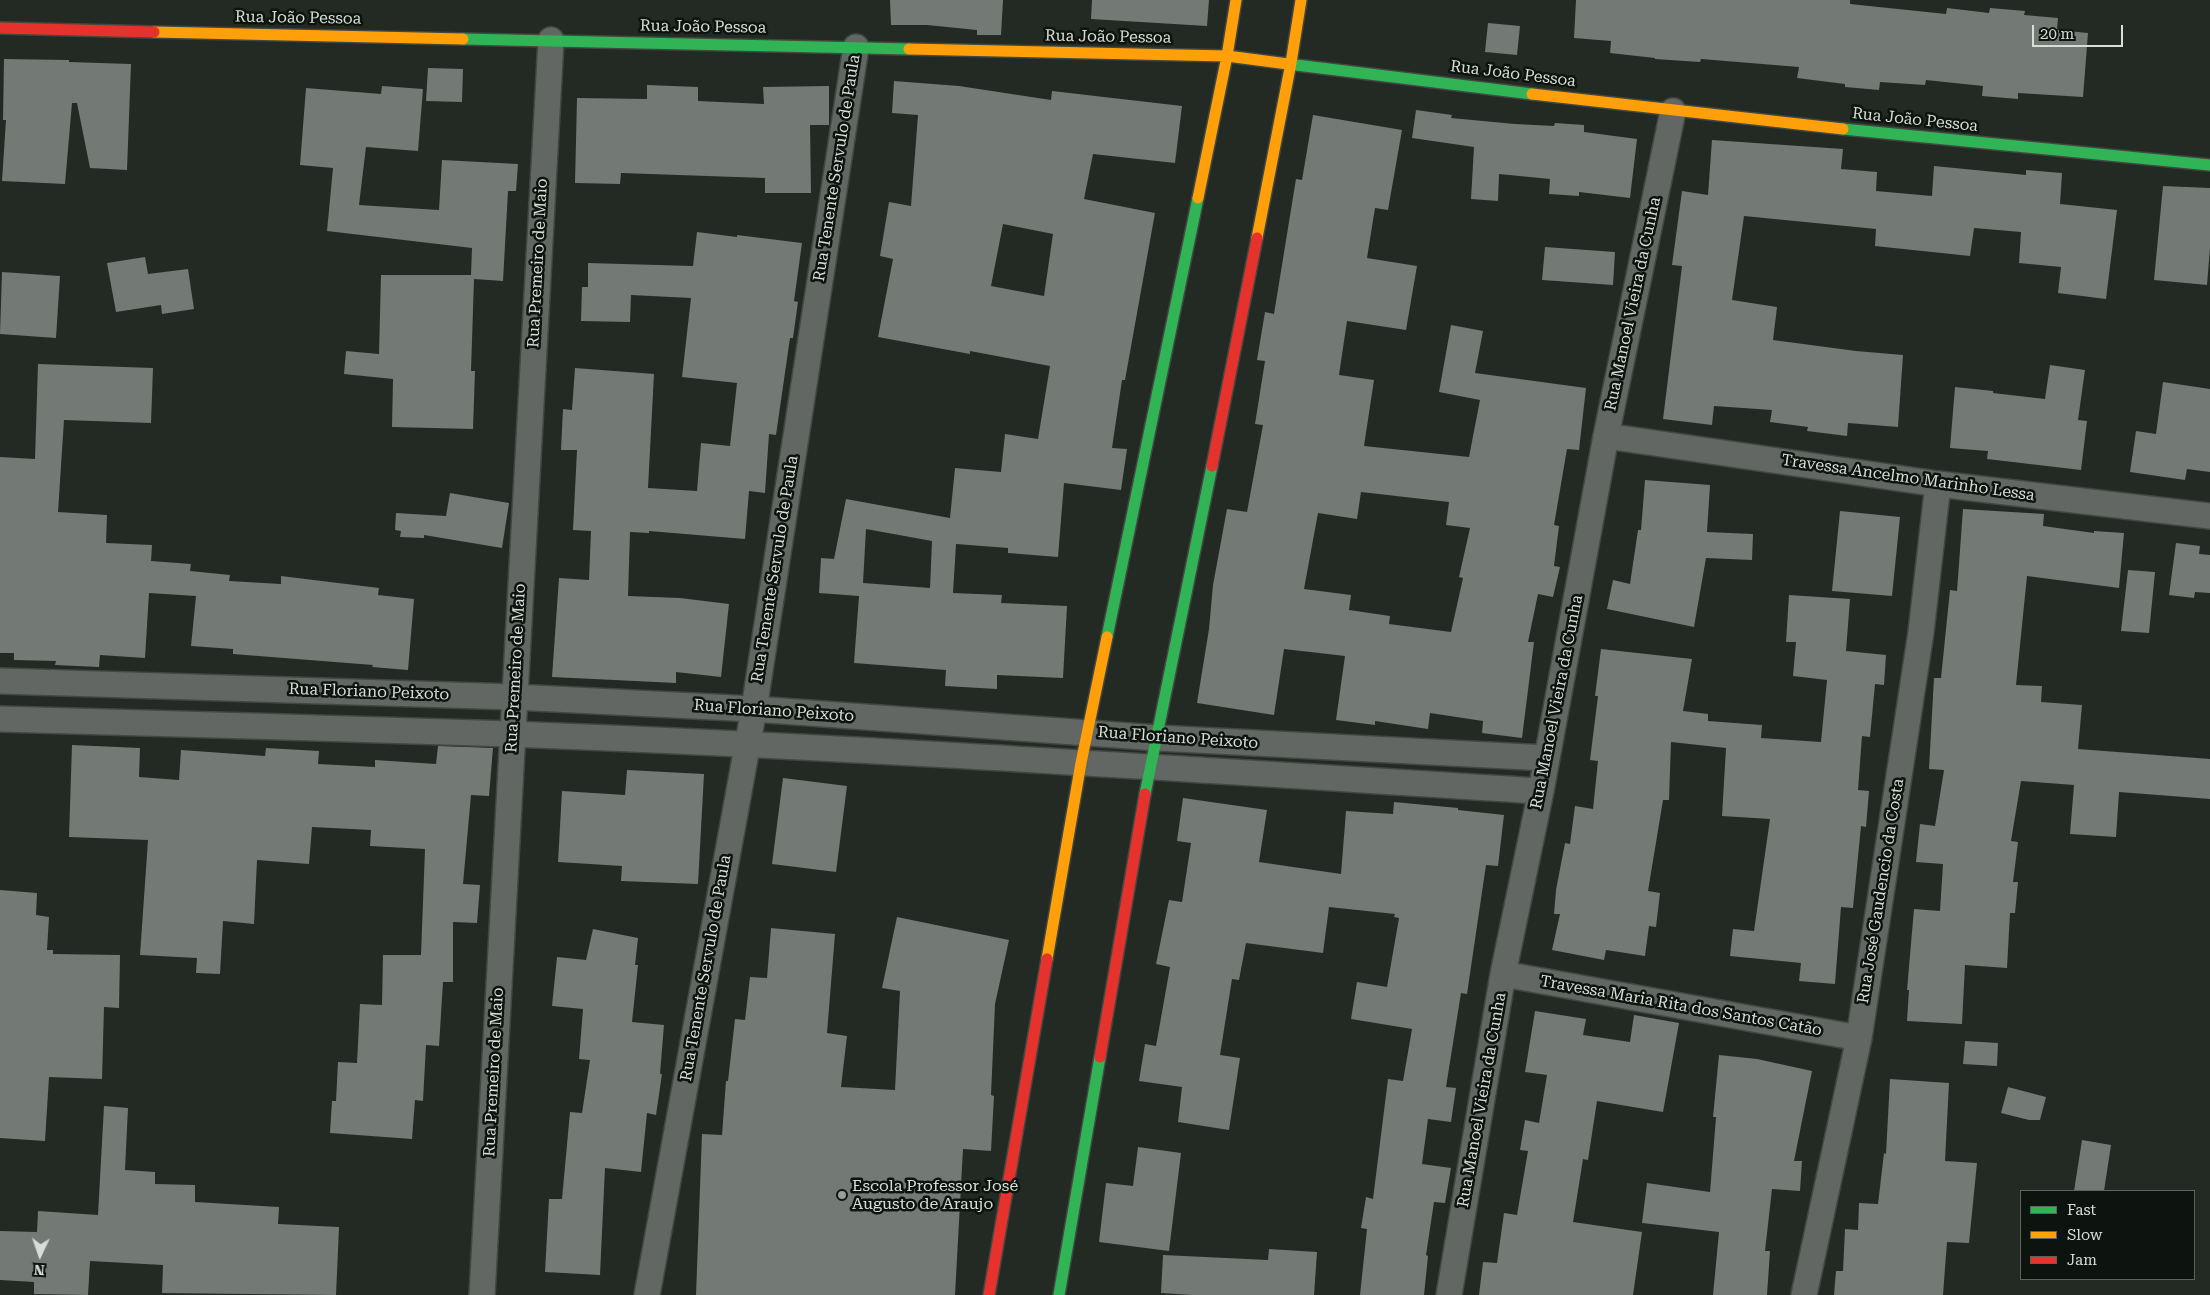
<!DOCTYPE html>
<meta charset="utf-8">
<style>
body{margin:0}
#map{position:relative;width:2210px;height:1295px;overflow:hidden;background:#232923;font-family:"Roboto Serif",serif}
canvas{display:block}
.legend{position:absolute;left:2020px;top:1190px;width:175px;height:90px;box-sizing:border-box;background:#0d130e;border:1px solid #5d645e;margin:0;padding:6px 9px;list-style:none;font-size:15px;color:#d6ded7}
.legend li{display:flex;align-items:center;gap:10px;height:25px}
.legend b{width:25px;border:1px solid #5d645e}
.north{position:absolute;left:15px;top:1230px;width:50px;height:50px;-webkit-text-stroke:4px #0d130e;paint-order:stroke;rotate:183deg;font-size:14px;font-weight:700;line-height:20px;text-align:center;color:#d6ded7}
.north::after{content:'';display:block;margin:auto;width:18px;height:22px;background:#d6ded7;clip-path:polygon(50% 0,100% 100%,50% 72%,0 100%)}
.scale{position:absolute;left:2032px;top:25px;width:91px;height:22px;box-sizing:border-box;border:2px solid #d6ded7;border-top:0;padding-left:6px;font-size:15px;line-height:18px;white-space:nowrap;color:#d6ded7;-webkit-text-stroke:4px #0d130e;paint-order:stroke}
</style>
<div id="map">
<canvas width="2210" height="1295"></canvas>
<ul class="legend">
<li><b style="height:6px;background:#30b455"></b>Fast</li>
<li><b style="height:6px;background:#ff9f0a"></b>Slow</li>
<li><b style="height:6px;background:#e5322d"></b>Jam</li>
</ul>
<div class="north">N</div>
<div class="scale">20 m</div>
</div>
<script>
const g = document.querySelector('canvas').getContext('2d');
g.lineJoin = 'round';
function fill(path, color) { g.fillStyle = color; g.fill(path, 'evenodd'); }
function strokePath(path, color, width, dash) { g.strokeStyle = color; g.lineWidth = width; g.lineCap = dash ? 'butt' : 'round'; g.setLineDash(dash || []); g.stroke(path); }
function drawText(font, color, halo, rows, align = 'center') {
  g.font = font + ' "Roboto Serif",serif'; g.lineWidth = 5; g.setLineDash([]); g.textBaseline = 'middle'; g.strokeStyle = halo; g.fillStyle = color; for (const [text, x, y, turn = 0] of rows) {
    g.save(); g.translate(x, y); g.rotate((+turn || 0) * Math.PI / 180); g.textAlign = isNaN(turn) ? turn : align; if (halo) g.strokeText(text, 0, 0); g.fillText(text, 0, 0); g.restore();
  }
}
fill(new Path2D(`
 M 890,0 L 1003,0 L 1001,35 L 977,35 L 977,30 L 927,25 L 891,25 Z
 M 1092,0 L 1209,0 L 1207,26 L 1091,19 Z
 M 1576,0 L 1850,0 L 1850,4 L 1946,14 L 1947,8 L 1989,13 L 1990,8 L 2025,11 L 2024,15 L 2058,18 L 2057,30 L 2088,33 L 2083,97 L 2018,93 L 2018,99 L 1982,96 L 1983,86 L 1926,80 L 1925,85 L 1880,82 L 1879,90 L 1845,87 L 1845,84 L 1797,78 L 1799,67 L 1701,59 L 1700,62 L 1655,59 L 1655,58 L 1610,53 L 1611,41 L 1574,38 Z
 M 1488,23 L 1520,26 L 1517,55 L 1485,52 Z
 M 4,59 L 69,60 L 69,62 L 131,64 L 127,170 L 90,168 L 77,103 L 72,103 L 65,184 L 2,181 L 6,120 L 3,120 Z
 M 428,68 L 463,69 L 462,102 L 426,101 Z
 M 894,81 L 959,86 L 1051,100 L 1052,91 L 1182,106 L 1175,163 L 1093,154 L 1084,199 L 1155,213 L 1125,380 L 1122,380 L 1112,448 L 1127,449 L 1121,490 L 1064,483 L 1058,557 L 1008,553 L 1008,548 L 956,544 L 953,593 L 1002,595 L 1001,603 L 1067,606 L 1063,678 L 997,675 L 997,689 L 945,686 L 946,670 L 854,663 L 859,596 L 819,593 L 821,558 L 834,559 L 846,499 L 950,518 L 955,468 L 1001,472 L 1005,434 L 1038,439 L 1050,366 L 970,351 L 970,354 L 878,337 L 893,259 L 880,256 L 889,202 L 911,206 L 918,115 L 892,113 ZM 1003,224 L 1053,234 L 1044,296 L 991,286 ZM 866,529 L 932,541 L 930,588 L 863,583 Z
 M 647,85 L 698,87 L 698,101 L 764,104 L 763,87 L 829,86 L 829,125 L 810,125 L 811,193 L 765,193 L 765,178 L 621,173 L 620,184 L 575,183 L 577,98 L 647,99 Z
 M 382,86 L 423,89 L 418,151 L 366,147 L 359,205 L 439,210 L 442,160 L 518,164 L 516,191 L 508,191 L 503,281 L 474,279 L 471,371 L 475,371 L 473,429 L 392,427 L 393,379 L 344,374 L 346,351 L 379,354 L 381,275 L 471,275 L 472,248 L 327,231 L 333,168 L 300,165 L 306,88 L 381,94 Z
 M 1416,110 L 1452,115 L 1451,118 L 1515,124 L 1554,126 L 1555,123 L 1584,125 L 1584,132 L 1637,139 L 1630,198 L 1579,192 L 1579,196 L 1549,194 L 1550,179 L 1499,174 L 1498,201 L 1471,199 L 1474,147 L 1412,138 Z
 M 1313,115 L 1402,130 L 1388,210 L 1375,208 L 1367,258 L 1417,266 L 1406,330 L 1347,321 L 1339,375 L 1374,380 L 1364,446 L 1469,457 L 1480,400 L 1439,392 L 1451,325 L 1483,331 L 1475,373 L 1586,388 L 1579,450 L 1567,449 L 1554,525 L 1559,526 L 1554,566 L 1560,567 L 1553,597 L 1538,594 L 1528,642 L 1534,642 L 1522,738 L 1482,733 L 1483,721 L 1430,713 L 1428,729 L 1375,721 L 1375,725 L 1336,720 L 1345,656 L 1284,649 L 1274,715 L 1197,703 L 1209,629 L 1213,585 L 1227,509 L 1247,512 L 1263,425 L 1255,424 L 1265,361 L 1257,360 L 1265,312 L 1274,314 L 1296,179 L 1302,180 ZM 1361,492 L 1449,502 L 1446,525 L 1470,528 L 1459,577 L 1463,578 L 1451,632 L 1389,624 L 1390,616 L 1349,610 L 1351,595 L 1304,589 L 1318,513 L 1357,519 Z
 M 1712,140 L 1843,149 L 1841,169 L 1877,172 L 1876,191 L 1932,196 L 1934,166 L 2026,175 L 2026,170 L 2062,173 L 2060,204 L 2117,210 L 2106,299 L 2058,293 L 2061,267 L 2019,263 L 2021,232 L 1974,228 L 1970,256 L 1875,246 L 1876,229 L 1744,216 L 1732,300 L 1777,307 L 1773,340 L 1856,351 L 1903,355 L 1898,427 L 1848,423 L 1847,436 L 1807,431 L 1808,427 L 1770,422 L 1772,410 L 1714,406 L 1712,425 L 1663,419 L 1682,266 L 1672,265 L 1682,191 L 1708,195 Z
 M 2163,186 L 2210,188 L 2210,248 L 2207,285 L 2154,280 Z
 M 697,232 L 737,237 L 737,235 L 802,243 L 794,301 L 798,302 L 793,338 L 790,338 L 776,435 L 769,434 L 765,493 L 749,491 L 745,539 L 649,531 L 649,533 L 630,532 L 628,596 L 680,598 L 729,604 L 721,677 L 676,672 L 676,683 L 552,677 L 559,578 L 589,580 L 591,531 L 573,530 L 577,450 L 561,450 L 563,409 L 572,410 L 575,368 L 654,374 L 648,488 L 697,491 L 701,443 L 730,446 L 737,383 L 682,377 L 691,298 L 631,295 L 630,322 L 581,321 L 582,287 L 588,287 L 588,263 L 693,266 Z
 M 1545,247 L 1615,252 L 1613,285 L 1542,280 Z
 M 145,257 L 148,274 L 188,269 L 194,309 L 162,314 L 161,305 L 116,312 L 107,263 Z
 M 2,272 L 60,276 L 56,338 L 0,334 Z
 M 38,364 L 153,368 L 151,423 L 64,420 L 58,512 L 107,515 L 106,543 L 152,545 L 151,561 L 191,564 L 190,571 L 230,575 L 229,581 L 281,584 L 281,576 L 379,588 L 378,595 L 414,599 L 408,670 L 372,667 L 373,665 L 233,654 L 233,649 L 191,646 L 196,596 L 149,593 L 145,658 L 100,655 L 99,667 L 55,665 L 56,661 L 14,660 L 14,653 L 0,653 L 0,457 L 35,459 Z
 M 2050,365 L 2085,370 L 2078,420 L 2087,421 L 2081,470 L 1987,459 L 1988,451 L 1950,448 L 1955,387 L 1993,391 L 1993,393 L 2045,399 Z
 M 2163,382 L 2210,389 L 2210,472 L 2187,469 L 2185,480 L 2130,472 L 2136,431 L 2156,434 Z
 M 1645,480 L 1710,485 L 1707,532 L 1753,534 L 1752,560 L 1706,558 L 1694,627 L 1607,609 L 1613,580 L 1630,584 L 1638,530 L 1641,530 Z
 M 450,493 L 509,503 L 502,548 L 424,535 L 424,538 L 400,537 L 401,531 L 395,530 L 396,513 L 446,516 Z
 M 1963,509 L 2044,514 L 2043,526 L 2094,533 L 2094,531 L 2124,533 L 2119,588 L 2027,576 L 2016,685 L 2042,686 L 2041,702 L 2082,705 L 2078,749 L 2210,759 L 2210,799 L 2119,792 L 2116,837 L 2070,834 L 2074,785 L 2021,781 L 2011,841 L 2018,842 L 2013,882 L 2018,882 L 2015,913 L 2010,913 L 2007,968 L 1965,965 L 1962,1024 L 1907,1021 L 1909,990 L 1907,990 L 1914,909 L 1940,911 L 1943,864 L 1916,862 L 1920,824 L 1935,826 L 1944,770 L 1929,769 L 1934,678 L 1941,678 L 1950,590 L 1957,591 Z
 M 1840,511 L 1900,517 L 1892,596 L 1832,591 Z
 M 2176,543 L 2200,546 L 2199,554 L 2210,555 L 2210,593 L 2195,592 L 2194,598 L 2169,595 Z
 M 2128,570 L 2155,572 L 2149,633 L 2121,631 Z
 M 1789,595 L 1850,599 L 1846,651 L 1886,655 L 1884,685 L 1875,684 L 1870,737 L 1862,736 L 1858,790 L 1869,791 L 1866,827 L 1861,826 L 1853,908 L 1841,907 L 1835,984 L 1799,981 L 1801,963 L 1730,956 L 1733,929 L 1754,931 L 1770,819 L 1722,816 L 1726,748 L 1671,742 L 1669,800 L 1663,800 L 1648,891 L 1660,893 L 1656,927 L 1649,926 L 1645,956 L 1606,950 L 1604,960 L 1552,950 L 1560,914 L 1554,914 L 1556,890 L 1565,843 L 1570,844 L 1575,806 L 1593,809 L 1598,761 L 1590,760 L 1598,696 L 1595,696 L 1601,649 L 1692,659 L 1683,711 L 1708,714 L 1708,721 L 1762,725 L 1761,738 L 1821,742 L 1827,680 L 1793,676 L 1796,642 L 1786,642 Z
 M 72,745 L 140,748 L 139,777 L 179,780 L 181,750 L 265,756 L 266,748 L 319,751 L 318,764 L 375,767 L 375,760 L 436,764 L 438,746 L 493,748 L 489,796 L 471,795 L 463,884 L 480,885 L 477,923 L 453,922 L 453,982 L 443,982 L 439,1046 L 426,1045 L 423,1101 L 415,1100 L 412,1139 L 330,1133 L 332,1101 L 336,1101 L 338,1062 L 357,1063 L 360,1004 L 382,1005 L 383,955 L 421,955 L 425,849 L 370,846 L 371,830 L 312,827 L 309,864 L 257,860 L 254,924 L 223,921 L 220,974 L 196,973 L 197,958 L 140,955 L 148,840 L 69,837 Z
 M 627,770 L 704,774 L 698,884 L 621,881 L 622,866 L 558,862 L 562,791 L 625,795 Z
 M 783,778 L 847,786 L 836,872 L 772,864 Z
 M 1183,798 L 1267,810 L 1259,862 L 1341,874 L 1346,811 L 1393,814 L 1394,802 L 1458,808 L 1458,810 L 1504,815 L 1498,866 L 1486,865 L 1467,994 L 1461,993 L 1446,1087 L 1456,1088 L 1451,1122 L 1428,1119 L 1422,1164 L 1451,1168 L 1445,1203 L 1434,1202 L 1426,1255 L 1428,1256 L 1424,1295 L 1360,1295 L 1367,1229 L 1361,1228 L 1366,1197 L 1373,1199 L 1388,1079 L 1403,1081 L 1412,1029 L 1351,1019 L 1357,982 L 1387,987 L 1399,918 L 1394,917 L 1395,914 L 1329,907 L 1323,953 L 1246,943 L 1239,980 L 1232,979 L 1220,1055 L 1240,1058 L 1229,1130 L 1178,1122 L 1182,1087 L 1139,1081 L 1145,1044 L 1156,1046 L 1170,967 L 1156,964 L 1169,900 L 1182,902 L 1191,843 L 1177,841 Z
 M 0,890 L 37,893 L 36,915 L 49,917 L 47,950 L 53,950 L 53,954 L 120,955 L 119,1008 L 104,1007 L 102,1079 L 49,1077 L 45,1141 L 0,1138 Z
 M 897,917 L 1009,940 L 995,1004 L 991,1095 L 994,1096 L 991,1151 L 963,1149 L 955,1295 L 696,1295 L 702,1134 L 722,1135 L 726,1081 L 728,1081 L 735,1019 L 745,1020 L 750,977 L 767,978 L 771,928 L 835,934 L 827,1033 L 847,1036 L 841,1087 L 895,1090 L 900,991 L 882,988 Z
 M 593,929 L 638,938 L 635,965 L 638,965 L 632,1022 L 664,1025 L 660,1074 L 662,1074 L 656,1115 L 647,1113 L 641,1172 L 605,1168 L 600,1275 L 545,1272 L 549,1199 L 562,1199 L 570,1112 L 582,1113 L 590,1060 L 579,1059 L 583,1009 L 552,1006 L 557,957 L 586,960 Z
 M 1535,1011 L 1586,1019 L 1583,1035 L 1630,1042 L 1634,1015 L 1679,1023 L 1663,1112 L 1597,1101 L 1588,1160 L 1583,1159 L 1573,1222 L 1642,1232 L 1633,1295 L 1479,1295 L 1483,1262 L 1497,1263 L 1504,1213 L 1517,1215 L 1528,1151 L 1520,1150 L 1525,1120 L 1539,1123 L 1547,1075 L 1525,1072 Z
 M 1965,1041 L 1998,1043 L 1997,1066 L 1963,1064 Z
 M 1719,1055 L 1757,1059 L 1812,1071 L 1794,1161 L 1802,1161 L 1800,1191 L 1772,1189 L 1765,1251 L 1770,1251 L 1767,1295 L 1713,1295 L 1719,1232 L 1642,1223 L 1647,1183 L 1710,1192 L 1716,1117 L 1713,1117 Z
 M 1890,1079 L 1949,1083 L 1945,1161 L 1977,1163 L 1969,1243 L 1947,1242 L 1943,1295 L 1834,1295 L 1836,1271 L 1843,1271 L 1845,1229 L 1858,1230 L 1859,1203 L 1878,1204 L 1884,1153 L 1886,1154 Z
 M 2008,1087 L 2046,1097 L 2040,1120 L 2029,1120 L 2001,1113 Z
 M 104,1106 L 128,1108 L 125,1170 L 155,1172 L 155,1184 L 195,1185 L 195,1202 L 279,1207 L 278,1224 L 339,1227 L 336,1295 L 162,1293 L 163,1265 L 90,1261 L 88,1295 L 34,1294 L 34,1282 L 0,1280 L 0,1231 L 37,1232 L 38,1211 L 98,1215 Z
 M 2082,1140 L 2111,1145 L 2104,1191 L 2074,1191 Z
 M 1138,1147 L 1181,1153 L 1169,1251 L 1099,1242 L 1106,1183 L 1133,1186 Z
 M 1269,1249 L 1317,1252 L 1314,1295 L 1192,1295 L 1161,1293 L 1163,1255 L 1268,1260 Z`), '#737974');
const street = new Path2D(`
 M 1606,436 L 1938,484 L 2210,516
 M 0,681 L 514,697 L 754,709 L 1158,738 L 1547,758
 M 0,719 C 170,724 341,728 511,734 C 855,747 1198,770 1541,791
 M 1503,974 L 1859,1038
 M 482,1295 L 551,40
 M 647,1295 L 754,709 L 856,47
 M 1449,1295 L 1503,974 L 1541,791 L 1606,436 L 1673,111
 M 1804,1295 L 1859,1038 L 1921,632 L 1938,484`);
const fast = new Path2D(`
 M 463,39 L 909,49
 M 1288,64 L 1532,94
 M 1843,129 L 2210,165
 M 1107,637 L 1198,198
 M 1145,794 L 1212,466
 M 1059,1295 L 1100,1057`);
const slow = new Path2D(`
 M 154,32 L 463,39
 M 909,49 L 1227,56 L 1288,64
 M 1532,94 L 1843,129
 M 1198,198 L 1227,56 L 1236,0
 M 1257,238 L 1291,63 L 1301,0
 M 1047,959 L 1081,763 L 1107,637`);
const jam = new Path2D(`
 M 0,28 L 154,32
 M 1212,466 L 1257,238
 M 1100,1057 L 1145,794
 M 989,1295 L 1047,959`);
strokePath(street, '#414741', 28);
strokePath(fast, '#414741', 14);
strokePath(slow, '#414741', 14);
strokePath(jam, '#414741', 14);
strokePath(street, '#636763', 25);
strokePath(fast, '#30b455', 11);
strokePath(slow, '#ff9f0a', 11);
strokePath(jam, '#e5322d', 11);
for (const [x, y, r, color] of [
 [842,1195,5,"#979f98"]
]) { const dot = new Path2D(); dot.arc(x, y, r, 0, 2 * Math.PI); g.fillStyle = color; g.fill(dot); strokePath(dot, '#0d130e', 2); }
drawText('16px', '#d6ded7', '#0d130e', [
 ["Rua João Pessoa",298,18,1],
 ["Rua João Pessoa",703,27,1],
 ["Rua João Pessoa",1108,37,1],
 ["Rua João Pessoa",1513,74,7],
 ["Rua João Pessoa",1915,120,6],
 ["Rua Tenente Servulo de Paula",837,168,-81],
 ["Rua Premeiro de Maio",538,263,-87],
 ["Rua Manoel Vieira da Cunha",1633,304,-78],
 ["Travessa Ancelmo Marinho Lessa",1908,478,8],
 ["Rua Tenente Servulo de Paula",775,569,-81],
 ["Rua Premeiro de Maio",516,668,-87],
 ["Rua Floriano Peixoto",369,692,2],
 ["Rua Manoel Vieira da Cunha",1557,702,-79],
 ["Rua Floriano Peixoto",774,711,4],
 ["Rua Floriano Peixoto",1178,738,4],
 ["Rua José Gaudencio da Costa",1881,891,-81],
 ["Rua Tenente Servulo de Paula",706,968,-80],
 ["Travessa Maria Rita dos Santos Catão",1681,1006,10],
 ["Rua Premeiro de Maio",494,1072,-87],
 ["Rua Manoel Vieira da Cunha",1482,1100,-80]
]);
drawText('16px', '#d6ded7', '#0d130e', [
 ["Escola Professor José",852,1186],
 ["Augusto de Araujo",852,1204]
], 'left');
</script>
